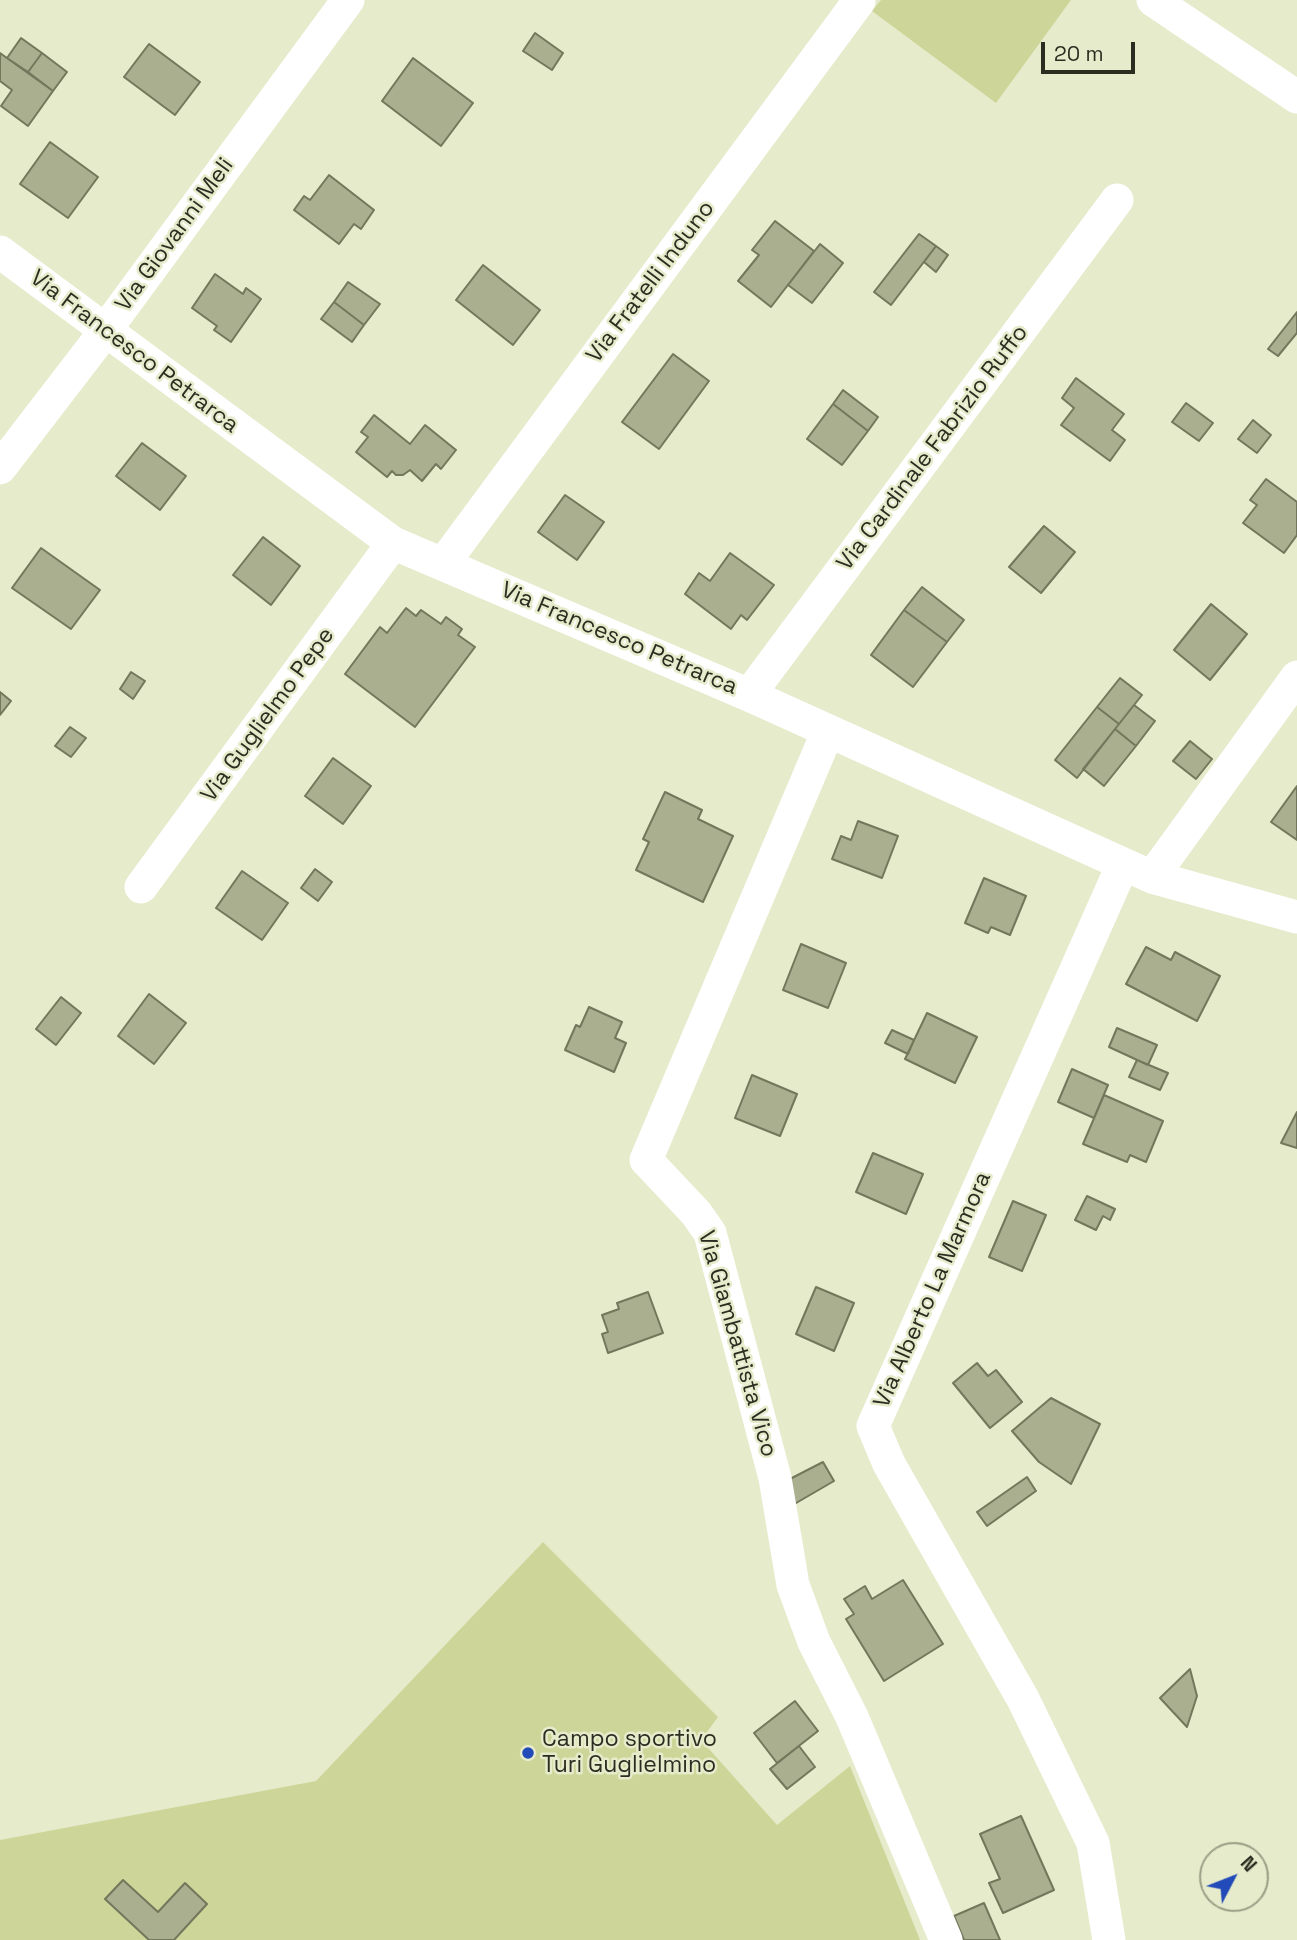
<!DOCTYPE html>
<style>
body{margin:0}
#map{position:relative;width:1297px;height:1940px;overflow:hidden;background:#e6ebcb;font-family:"Space Grotesk",sans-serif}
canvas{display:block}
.north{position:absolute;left:1199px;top:1842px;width:70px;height:70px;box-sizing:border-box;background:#e6ebcb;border:2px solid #9c9f87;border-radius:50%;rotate:48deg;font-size:19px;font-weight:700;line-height:28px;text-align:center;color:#2c2d21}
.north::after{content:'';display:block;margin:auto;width:24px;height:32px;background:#224bb9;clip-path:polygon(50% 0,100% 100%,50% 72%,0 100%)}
.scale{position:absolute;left:1041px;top:42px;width:94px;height:32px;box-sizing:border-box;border:4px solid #2c2d21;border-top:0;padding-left:9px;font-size:21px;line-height:24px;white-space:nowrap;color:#2c2d21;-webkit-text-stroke:5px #e6ebcb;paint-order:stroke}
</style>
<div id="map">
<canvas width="1297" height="1940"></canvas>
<div class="north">N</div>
<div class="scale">20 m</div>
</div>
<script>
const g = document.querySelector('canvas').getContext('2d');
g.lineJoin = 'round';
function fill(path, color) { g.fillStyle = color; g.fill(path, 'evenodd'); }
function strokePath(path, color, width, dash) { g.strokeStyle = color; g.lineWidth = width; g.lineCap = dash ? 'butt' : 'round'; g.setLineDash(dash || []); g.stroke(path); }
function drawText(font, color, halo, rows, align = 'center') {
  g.font = font + ' "Space Grotesk",sans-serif'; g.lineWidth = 5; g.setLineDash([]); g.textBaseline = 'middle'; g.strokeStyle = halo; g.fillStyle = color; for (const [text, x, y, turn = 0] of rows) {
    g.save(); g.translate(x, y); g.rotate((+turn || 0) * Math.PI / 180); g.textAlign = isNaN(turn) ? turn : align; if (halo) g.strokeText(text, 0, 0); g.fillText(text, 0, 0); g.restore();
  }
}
fill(new Path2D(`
 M 881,0 L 1071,0 L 996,103 L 872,11 Z
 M 543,1542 L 718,1717 L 701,1740 L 777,1825 L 850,1766 L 920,1940 L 0,1940 L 0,1840 L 316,1781 Z`), '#cdd598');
const building = new Path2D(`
 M 535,33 L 563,53 L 552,70 L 523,51 Z
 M 21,38 L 42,53 L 28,72 L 7,58 Z
 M 149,44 L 200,82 L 175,115 L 124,77 Z
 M 0,53 L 53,91 L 28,126 L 1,106 L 12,90 L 0,81 Z
 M 42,53 L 67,72 L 53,91 L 28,72 Z
 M 413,58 L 473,103 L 441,146 L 382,101 Z
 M 50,142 L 98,177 L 68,218 L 20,184 Z
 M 329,175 L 374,210 L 361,229 L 354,224 L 339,244 L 294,210 L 304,196 L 310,200 Z
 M 775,221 L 814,251 L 771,307 L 738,281 L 759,255 L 752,250 Z
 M 919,234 L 936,246 L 891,305 L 874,292 Z
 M 820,244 L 843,263 L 812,303 L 788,285 Z
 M 936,246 L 948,255 L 936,272 L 924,262 Z
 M 483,265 L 540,310 L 513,345 L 456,300 Z
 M 215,274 L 243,294 L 246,288 L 261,299 L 231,342 L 214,330 L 217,326 L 192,308 Z
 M 348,282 L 380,304 L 364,325 L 334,302 Z
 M 334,302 L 364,325 L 352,342 L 321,319 Z
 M 1297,312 L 1297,333 L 1278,356 L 1268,349 Z
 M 673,354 L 709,381 L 659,449 L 622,422 Z
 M 1076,378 L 1124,414 L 1112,430 L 1125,440 L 1110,461 L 1061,425 L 1074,408 L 1062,398 Z
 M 843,390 L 878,417 L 868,431 L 833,404 Z
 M 1186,403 L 1213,423 L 1199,441 L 1172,422 Z
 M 833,404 L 868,431 L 842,465 L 807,439 Z
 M 374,415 L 410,444 L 425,425 L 456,450 L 441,469 L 436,464 L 422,481 L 410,470 L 403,475 L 396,475 L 392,471 L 387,477 L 356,452 L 368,437 L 361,432 Z
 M 1253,420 L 1271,435 L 1257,453 L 1238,439 Z
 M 142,443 L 186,476 L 160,510 L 116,476 Z
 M 1266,479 L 1297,502 L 1297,535 L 1284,553 L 1243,523 L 1257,505 L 1250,500 Z
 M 565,495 L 604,522 L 577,560 L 538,532 Z
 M 1044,526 L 1075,552 L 1041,593 L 1009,567 Z
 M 263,537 L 300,566 L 271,605 L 233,575 Z
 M 41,548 L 100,590 L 71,629 L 12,588 Z
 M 730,553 L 774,585 L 747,620 L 741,615 L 731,629 L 685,594 L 699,573 L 710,581 Z
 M 922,587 L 964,620 L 947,642 L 904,610 Z
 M 1211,604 L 1247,634 L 1210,680 L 1174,650 Z
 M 406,608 L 416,616 L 421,610 L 441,624 L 446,617 L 462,629 L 458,635 L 475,647 L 415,727 L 345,674 L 380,627 L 387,633 Z
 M 904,610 L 947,642 L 913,687 L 871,655 Z
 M 131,672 L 145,681 L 133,699 L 120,689 Z
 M 1120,678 L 1142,695 L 1119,724 L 1097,707 Z
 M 0,692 L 11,701 L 0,715 Z
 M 1134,705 L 1155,721 L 1136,746 L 1115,729 Z
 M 1097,707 L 1119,724 L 1077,778 L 1055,760 Z
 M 70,727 L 86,738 L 71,757 L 55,746 Z
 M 1115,729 L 1136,746 L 1104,786 L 1083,769 Z
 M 1190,741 L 1212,759 L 1196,779 L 1173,761 Z
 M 333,758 L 371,786 L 343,824 L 305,796 Z
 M 1297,786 L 1297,840 L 1271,822 Z
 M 665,792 L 702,810 L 698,819 L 733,836 L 703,902 L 636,870 L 649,842 L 643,839 Z
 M 858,821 L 898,836 L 882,878 L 832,859 L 841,836 L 851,840 Z
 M 315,869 L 332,882 L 318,901 L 301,888 Z
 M 242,871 L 288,903 L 262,940 L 216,908 Z
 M 984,878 L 1026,896 L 1010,935 L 991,927 L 988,933 L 965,923 Z
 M 801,944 L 846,963 L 828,1008 L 783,990 Z
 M 1146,947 L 1171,960 L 1175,952 L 1220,976 L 1197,1021 L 1126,984 Z
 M 149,994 L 186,1023 L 154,1064 L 118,1036 Z
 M 61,997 L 81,1013 L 56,1045 L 36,1029 Z
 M 589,1007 L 622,1022 L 615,1038 L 626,1043 L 614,1072 L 565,1050 L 576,1025 L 580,1027 Z
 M 927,1013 L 977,1037 L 955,1083 L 905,1059 Z
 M 1117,1028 L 1157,1045 L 1148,1065 L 1109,1047 Z
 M 892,1030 L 914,1040 L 908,1054 L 885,1043 Z
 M 1137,1060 L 1168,1073 L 1160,1090 L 1129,1077 Z
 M 1072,1069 L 1108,1085 L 1094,1118 L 1058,1102 Z
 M 752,1075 L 797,1094 L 780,1136 L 735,1118 Z
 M 1104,1095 L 1163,1121 L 1146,1162 L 1130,1155 L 1127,1162 L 1083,1144 Z
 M 1297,1112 L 1297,1148 L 1281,1143 Z
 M 873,1153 L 923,1174 L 906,1214 L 856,1192 Z
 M 1087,1196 L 1115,1209 L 1110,1220 L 1103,1216 L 1096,1230 L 1075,1220 Z
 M 1013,1201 L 1046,1215 L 1022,1271 L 989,1257 Z
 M 816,1287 L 854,1303 L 834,1351 L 796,1334 Z
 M 648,1292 L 663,1333 L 608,1353 L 602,1334 L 608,1332 L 602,1315 L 619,1309 L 617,1303 Z
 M 977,1363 L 988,1376 L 996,1370 L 1022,1402 L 990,1428 L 953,1383 Z
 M 1051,1398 L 1100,1424 L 1071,1484 L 1039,1462 L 1012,1431 Z
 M 823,1462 L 834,1481 L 791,1506 L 786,1481 Z
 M 1027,1477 L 1036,1491 L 987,1526 L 977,1512 Z
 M 903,1580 L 943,1644 L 884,1681 L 846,1619 L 854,1614 L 844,1599 L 865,1586 L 872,1599 Z
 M 1190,1669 L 1197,1696 L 1187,1727 L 1160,1698 Z
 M 795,1701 L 818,1731 L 777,1763 L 754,1733 Z
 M 799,1746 L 815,1767 L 787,1789 L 770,1769 Z
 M 1021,1816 L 1054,1890 L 1003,1913 L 989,1883 L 1000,1879 L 980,1834 Z
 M 123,1880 L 158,1912 L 185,1883 L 207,1904 L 174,1940 L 149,1940 L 105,1899 Z
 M 984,1903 L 1000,1940 L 964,1940 L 954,1916 Z`);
fill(building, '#aaaf90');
strokePath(building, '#73775b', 2);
strokePath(new Path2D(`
 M 1153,0 L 1297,97
 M 0,252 L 393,543 L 749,695 L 1152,877 L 1297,917
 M 0,468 L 93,347 L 348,0
 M 443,564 L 859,1
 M 749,695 L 1117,200
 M 828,731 L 646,1160 L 696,1213 L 710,1233 L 775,1478 L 793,1585 L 814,1642 L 852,1717 L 946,1940
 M 1152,877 L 1297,677
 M 141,887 L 393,543
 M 1109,1940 L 1093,1843 L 1023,1699 L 889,1464 L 873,1426 L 1123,864`), '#fff', 33);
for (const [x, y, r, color] of [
 [528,1753,7,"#224bb9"]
]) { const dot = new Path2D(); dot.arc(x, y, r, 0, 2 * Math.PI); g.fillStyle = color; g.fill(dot); strokePath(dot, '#e6ebcb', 2.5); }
drawText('23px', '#2c2d21', '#e6ebcb', [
 ["Via Giovanni Meli",175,235,-54],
 ["Via Fratelli Induno",651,282,-53],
 ["Via Francesco Petrarca",134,352,37],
 ["Via Cardinale Fabrizio Ruffo",933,448,-53],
 ["Via Francesco Petrarca",619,639,23],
 ["Via Guglielmo Pepe",268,715,-54],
 ["Via Alberto La Marmora",933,1290,-66],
 ["Via Giambattista Vico",737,1344,74]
]);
drawText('23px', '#2c2d21', '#e6ebcb', [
 ["Campo sportivo",542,1740],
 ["Turi Guglielmino",542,1766]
], 'left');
</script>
